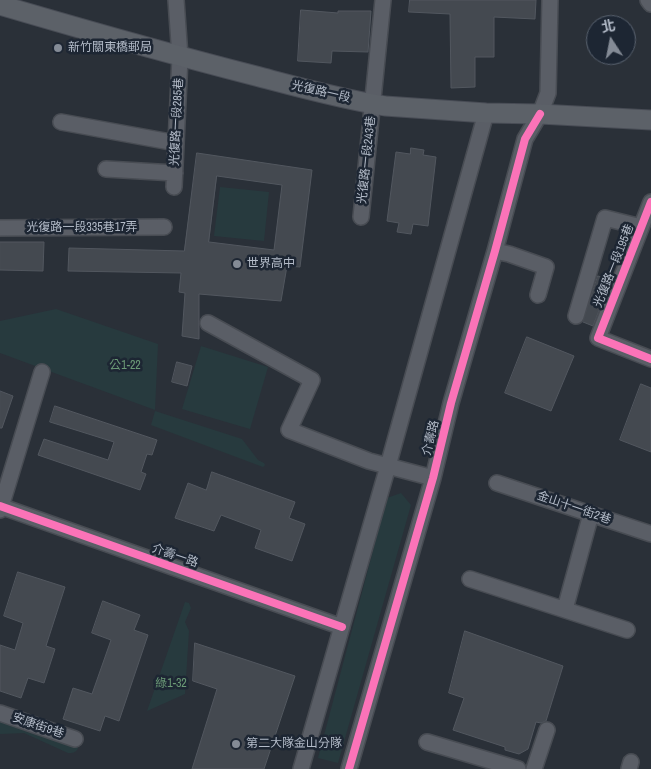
<!DOCTYPE html>
<meta charset="utf-8">
<style>
body{margin:0}
#map{position:relative;width:651px;height:769px;overflow:hidden;background:#2a3038;font-family:"Archivo Narrow","Noto Sans TC",sans-serif}
canvas{display:block}
.north{position:absolute;left:586px;top:15px;width:50px;height:50px;box-sizing:border-box;background:#1d2633;border:1px solid #59626f;border-radius:50%;rotate:349deg;font-size:14px;font-weight:700;line-height:20px;text-align:center;color:#b4bcc9}
.north::after{content:'';display:block;margin:auto;width:18px;height:22px;background:#848b96;clip-path:polygon(50% 0,100% 100%,50% 72%,0 100%)}
</style>
<div id="map">
<canvas width="651" height="769"></canvas>
<div class="north">北</div>
</div>
<script>
const g = document.querySelector('canvas').getContext('2d');
g.lineJoin = 'round';
function fill(path, color) { g.fillStyle = color; g.fill(path, 'evenodd'); }
function strokePath(path, color, width, dash) { g.strokeStyle = color; g.lineWidth = width; g.lineCap = dash ? 'butt' : 'round'; g.setLineDash(dash || []); g.stroke(path); }
function drawText(font, color, halo, rows, align = 'center') {
  g.font = font + ' "Archivo Narrow","Noto Sans TC",sans-serif'; g.lineWidth = 5; g.setLineDash([]); g.textBaseline = 'middle'; g.strokeStyle = halo; g.fillStyle = color; for (const [text, x, y, turn = 0] of rows) {
    g.save(); g.translate(x, y); g.rotate((+turn || 0) * Math.PI / 180); g.textAlign = isNaN(turn) ? turn : align; if (halo) g.strokeText(text, 0, 0); g.fillText(text, 0, 0); g.restore();
  }
}
fill(new Path2D(`
 M 220,187 L 269,192 L 264,241 L 214,236 Z
 M 56,309 L 158,344 L 155,410 L 0,353 L 0,321 Z
 M 201,346 L 268,367 L 250,429 L 182,409 Z
 M 155,411 L 242,439 L 258,460 L 264,463 L 265,465 L 263,467 L 151,425 Z
 M 401,493 L 411,505 L 338,763 L 318,758 L 387,498 Z
 M 185,602 L 189,603 L 191,608 L 185,622 L 189,631 L 185,694 L 147,711 Z
 M 0,717 L 75,745 L 78,748 C 76,753 72,753 68,753 L 24,733 L 0,734 Z`), '#273a3e');
const building = new Path2D(`
 M 410,0 L 536,0 L 535,19 L 494,17 L 494,57 L 475,57 L 475,87 L 451,88 L 450,14 L 409,12 Z
 M 301,10 L 338,13 L 338,11 L 371,11 L 368,52 L 332,51 L 331,63 L 298,61 Z
 M 411,148 L 424,150 L 423,155 L 436,157 L 428,226 L 413,224 L 411,234 L 397,232 L 399,223 L 387,221 L 396,152 L 410,154 Z
 M 197,153 L 312,170 L 300,267 L 287,266 L 281,301 L 199,294 L 199,339 L 182,336 L 185,293 L 179,292 L 181,273 L 68,271 L 69,248 L 184,251 ZM 217,176 L 282,185 L 274,250 L 209,242 Z
 M 0,242 L 44,242 L 43,271 L 0,270 Z
 M 598,276 L 608,280 L 604,289 L 607,290 L 593,326 L 583,322 Z
 M 527,337 L 574,356 L 551,411 L 505,393 Z
 M 177,362 L 192,366 L 187,386 L 172,382 Z
 M 641,384 L 651,388 L 651,452 L 620,440 Z
 M 0,391 L 13,396 L 2,428 L 0,428 Z
 M 55,406 L 157,440 L 152,455 L 147,454 L 141,472 L 146,474 L 140,490 L 38,455 L 44,439 L 108,460 L 114,442 L 50,422 Z
 M 212,472 L 295,502 L 289,518 L 305,524 L 292,561 L 255,548 L 261,530 L 221,515 L 214,531 L 175,518 L 188,483 L 206,490 Z
 M 18,572 L 65,587 L 46,646 L 55,649 L 44,683 L 28,678 L 21,698 L 0,691 L 0,645 L 15,650 L 23,623 L 4,616 Z
 M 103,601 L 140,615 L 134,630 L 148,635 L 119,721 L 105,716 L 100,731 L 63,719 L 73,688 L 92,694 L 111,640 L 92,633 Z
 M 465,631 L 563,666 L 546,721 L 541,723 L 536,722 L 528,749 L 519,754 L 505,750 L 505,747 L 453,730 L 464,698 L 449,693 Z
 M 195,643 L 295,676 L 264,769 L 192,769 L 217,689 L 193,681 Z`);
fill(building, '#444950');
strokePath(building, '#52575f', 1);
const minor = new Path2D(`
 M 648,0 L 651,4
 M 61,122 L 176,143
 M 106,169 L 175,173
 M 174,187 L 180,57 L 176,0
 M 651,202 L 598,338 L 651,359
 M 361,217 L 383,0
 M 0,228 L 164,227
 M 495,251 L 509,254 L 546,267 L 538,295
 M 576,316 L 605,218 L 641,227
 M 208,323 L 312,380 L 289,430 L 369,461 L 433,478
 M 497,483 L 651,534
 M 0,506 L 342,627
 M 0,510 L 42,372
 M 470,579 L 627,630
 M 565,609 L 591,514
 M 0,713 L 75,739
 M 427,742 L 518,769
 M 301,769 L 388,466 L 486,113
 M 349,769 L 433,478 L 451,403 L 495,251 L 525,139 L 540,114 L 548,93 L 550,0
 M 534,769 L 547,730
 M 629,769 L 631,762`);
const major = new Path2D(`
 M 0,5 C 85,30 170,54 256,76 C 298,87 341,99 385,106 L 486,113 L 540,114 L 651,120`);
strokePath(minor, '#484c53', 18);
strokePath(major, '#484c55', 21);
strokePath(minor, '#5a5e66', 15);
strokePath(major, '#5c6168', 19);
strokePath(new Path2D(`
 M 651,202 L 598,338 L 651,359
 M 0,506 L 342,627
 M 349,769 L 433,478 L 451,403 L 495,251 L 525,139 L 540,114`), '#fb73b8', 8);
for (const [x, y, r, color] of [
 [58,48,5,"#848b96"],
 [237,264,5,"#848b96"],
 [236,744,5,"#848b96"]
]) { const dot = new Path2D(); dot.arc(x, y, r, 0, 2 * Math.PI); g.fillStyle = color; g.fill(dot); strokePath(dot, '#1d2633', 2); }
drawText('12px', '#b4bcc9', '#1d2633', [
 ["新竹關東橋郵局",68,48],
 ["世界高中",247,264],
 ["第二大隊金山分隊",246,744]
], 'left');
drawText('12px', '#b4bcc9', '#1d2633', [
 ["光復路一段",321,92,13],
 ["光復路一段285巷",177,122,-87],
 ["光復路一段243巷",367,160,-84],
 ["光復路一段335巷17弄",82,228],
 ["光復路一段195巷",614,266,-68],
 ["介壽路",431,438,-76],
 ["金山十一街2巷",574,508,19],
 ["介壽一路",175,556,19],
 ["安康街9巷",38,726,19]
]);
drawText('12px', '#6b9a76', '#1d2633', [
 ["公1-22",125,366],
 ["綠1-32",171,684]
]);
</script>
